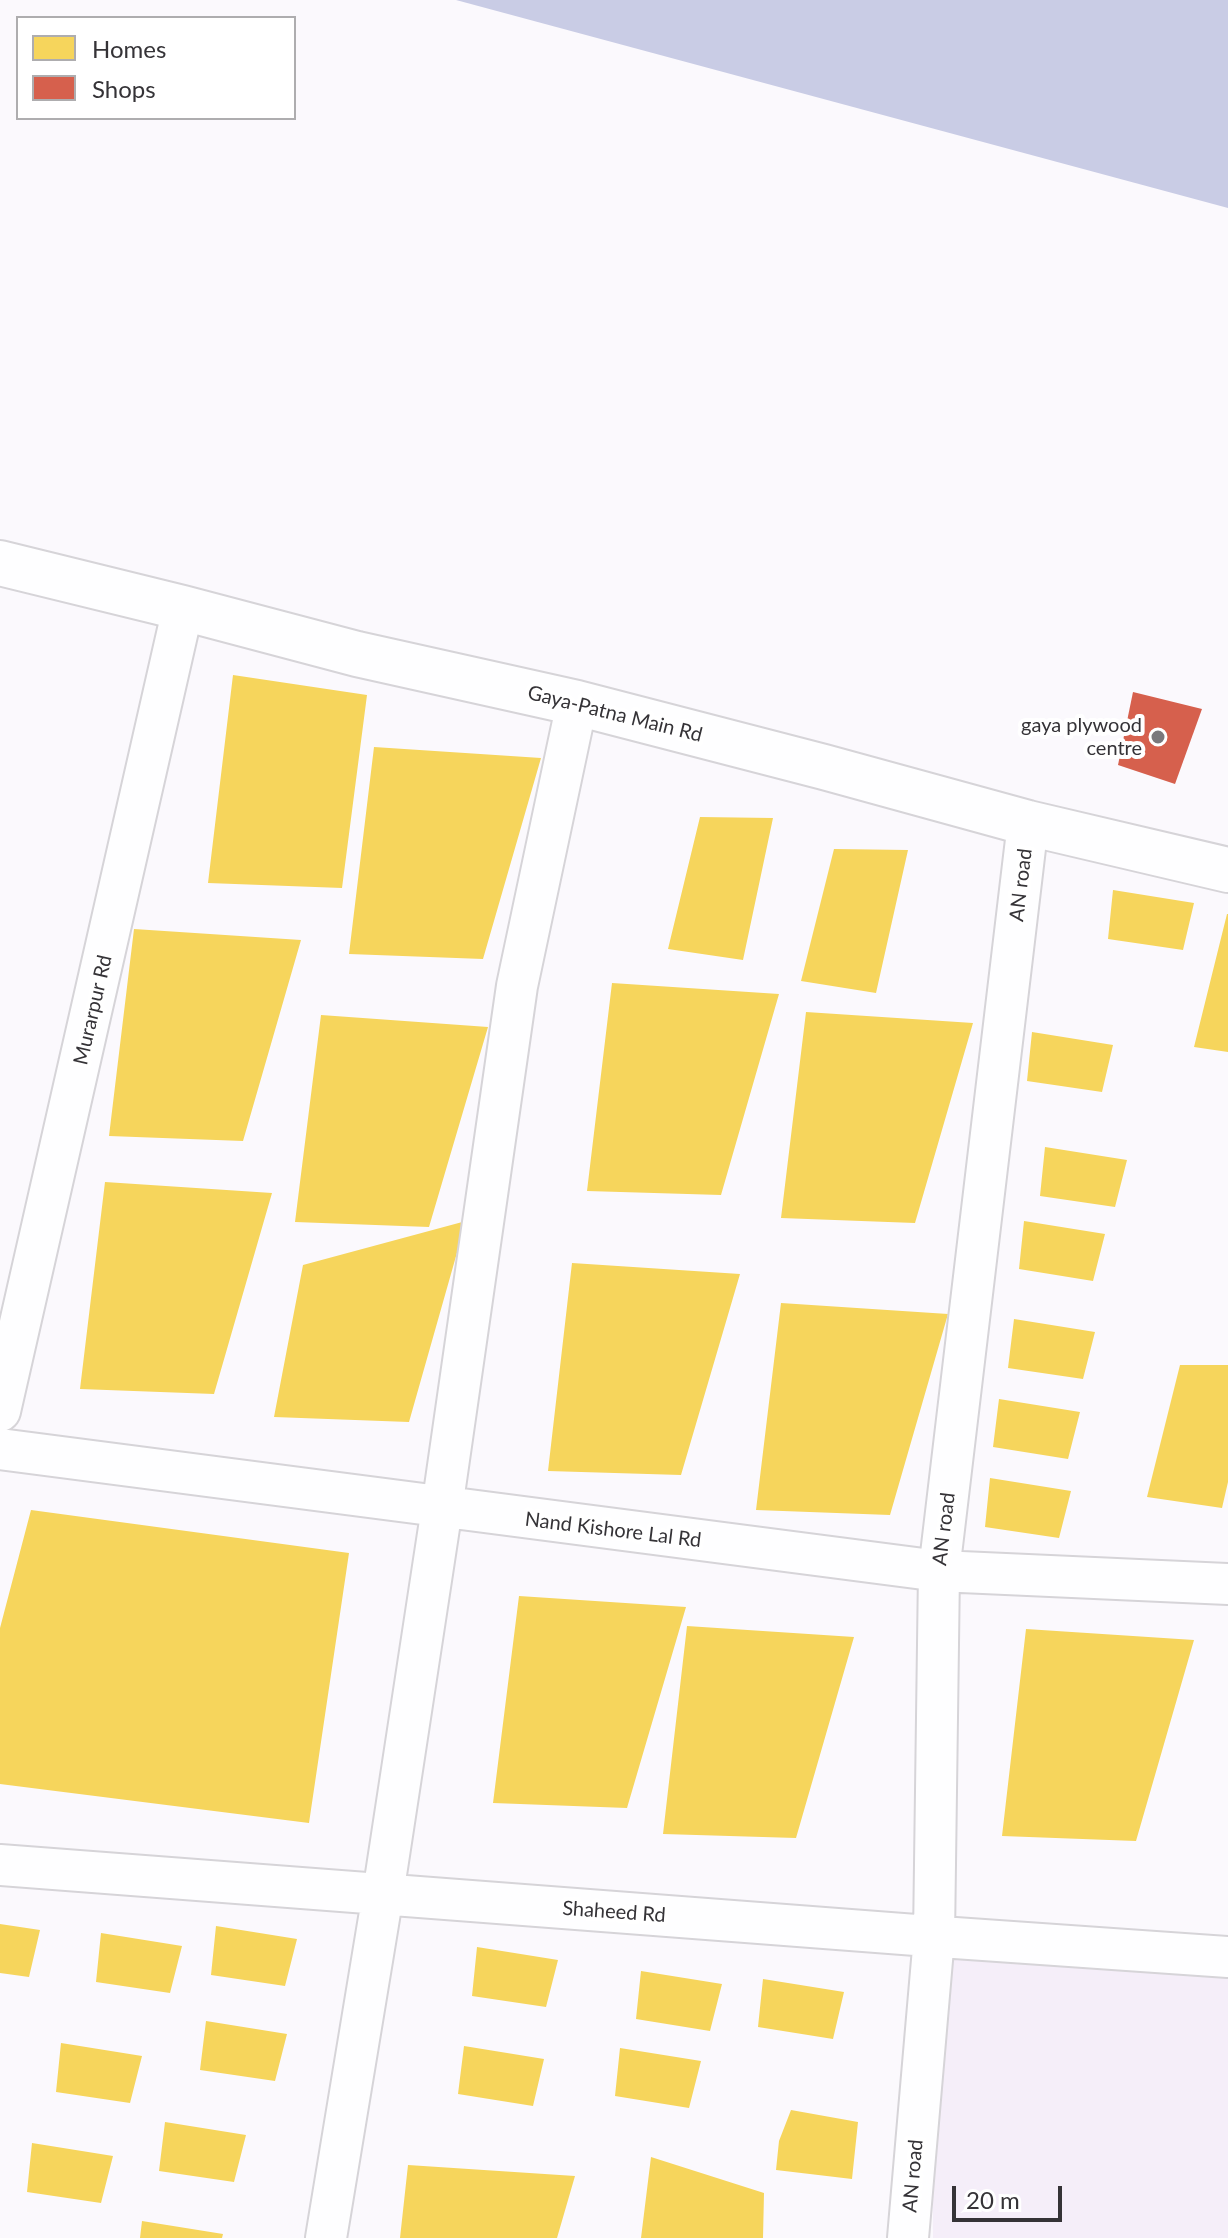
<!DOCTYPE html>
<style>
body{margin:0}
#map{position:relative;width:1228px;height:2238px;overflow:hidden;background:#fbf9fd;font-family:Lato,sans-serif}
canvas{display:block}
.legend{position:absolute;left:16px;top:16px;width:280px;height:104px;box-sizing:border-box;background:#fff;border:2px solid #aeadaf;margin:0;padding:10px 14px;list-style:none;font-size:24px;color:#353337}
.legend li{display:flex;align-items:center;gap:16px;height:40px}
.legend b{width:40px;border:2px solid #aeadaf}
.scale{position:absolute;left:952px;top:2186px;width:110px;height:36px;box-sizing:border-box;border:4px solid #353337;border-top:0;padding-left:10px;font-size:24px;line-height:28px;white-space:nowrap;color:#353337;-webkit-text-stroke:6px #fff;paint-order:stroke}
</style>
<div id="map">
<canvas width="1228" height="2238"></canvas>
<ul class="legend">
<li><b style="height:22px;background:#f6d55c"></b>Homes</li>
<li><b style="height:22px;background:#d6604d"></b>Shops</li>
</ul>
<div class="scale">20 m</div>
</div>
<script>
const g = document.querySelector('canvas').getContext('2d');
g.lineJoin = 'round';
function fill(path, color) { g.fillStyle = color; g.fill(path, 'evenodd'); }
function strokePath(path, color, width, dash) { g.strokeStyle = color; g.lineWidth = width; g.lineCap = dash ? 'butt' : 'round'; g.setLineDash(dash || []); g.stroke(path); }
function drawText(font, color, halo, rows, align = 'center') {
  g.font = font + ' Lato,sans-serif'; g.lineWidth = 8; g.setLineDash([]); g.textBaseline = 'middle'; g.strokeStyle = halo; g.fillStyle = color; for (const [text, x, y, turn = 0] of rows) {
    g.save(); g.translate(x, y); g.rotate((+turn || 0) * Math.PI / 180); g.textAlign = isNaN(turn) ? turn : align; if (halo) g.strokeText(text, 0, 0); g.fillText(text, 0, 0); g.restore();
  }
}
fill(new Path2D(`
 M 932,1956 L 1228,1958 L 1228,2238 L 933,2238 Z`), '#f5eef9');
fill(new Path2D(`
 M 456,0 L 1228,0 L 1228,208 Z`), '#c9cce5');
fill(new Path2D(`
 M 233,675 L 367,695 L 342,888 L 208,883 Z
 M 374,747 L 541,758 L 483,959 L 349,954 Z
 M 700,817 L 773,818 L 743,960 L 668,949 Z
 M 834,849 L 908,850 L 876,993 L 801,981 Z
 M 1113,890 L 1194,903 L 1183,950 L 1108,939 Z
 M 1227,914 L 1228,914 L 1228,1052 L 1194,1047 Z
 M 134,929 L 301,940 L 243,1141 L 109,1136 Z
 M 612,983 L 779,994 L 721,1195 L 587,1191 Z
 M 806,1012 L 973,1023 L 915,1223 L 781,1218 Z
 M 321,1015 L 488,1027 L 429,1227 L 295,1222 Z
 M 1032,1032 L 1113,1045 L 1102,1092 L 1027,1081 Z
 M 1045,1147 L 1127,1160 L 1115,1207 L 1040,1196 Z
 M 105,1182 L 272,1193 L 214,1394 L 80,1389 Z
 M 466,1221 L 409,1422 L 274,1417 L 303,1265 Z
 M 1024,1221 L 1105,1234 L 1093,1281 L 1019,1269 Z
 M 572,1263 L 740,1274 L 681,1475 L 548,1471 Z
 M 781,1303 L 948,1314 L 890,1515 L 756,1510 Z
 M 1014,1319 L 1095,1332 L 1083,1379 L 1008,1368 Z
 M 1180,1365 L 1228,1365 L 1228,1482 L 1222,1508 L 1147,1497 Z
 M 999,1399 L 1080,1412 L 1068,1459 L 993,1447 Z
 M 990,1478 L 1071,1491 L 1059,1538 L 985,1527 Z
 M 31,1510 L 349,1553 L 309,1823 L 0,1784 L 0,1628 Z
 M 519,1596 L 686,1607 L 627,1808 L 493,1803 Z
 M 687,1626 L 854,1637 L 796,1838 L 663,1834 Z
 M 1026,1629 L 1194,1640 L 1136,1841 L 1002,1836 Z
 M 0,1924 L 40,1930 L 29,1977 L 0,1973 Z
 M 216,1926 L 297,1939 L 285,1986 L 211,1975 Z
 M 101,1933 L 182,1946 L 170,1993 L 96,1982 Z
 M 477,1947 L 558,1960 L 546,2007 L 472,1996 Z
 M 641,1971 L 722,1984 L 710,2031 L 636,2019 Z
 M 763,1979 L 844,1992 L 833,2039 L 758,2027 Z
 M 206,2021 L 287,2034 L 275,2081 L 200,2070 Z
 M 61,2043 L 142,2056 L 130,2103 L 56,2092 Z
 M 464,2046 L 544,2059 L 533,2106 L 458,2094 Z
 M 620,2048 L 701,2061 L 689,2108 L 615,2096 Z
 M 791,2110 L 858,2122 L 852,2179 L 776,2170 L 779,2141 Z
 M 165,2122 L 246,2135 L 234,2182 L 159,2171 Z
 M 32,2143 L 113,2156 L 101,2203 L 27,2192 Z
 M 651,2157 L 764,2193 L 763,2238 L 641,2238 Z
 M 408,2165 L 575,2176 L 557,2238 L 400,2238 Z
 M 142,2221 L 223,2234 L 222,2238 L 140,2238 Z`), '#f6d55c');
fill(new Path2D(`
 M 1133,692 L 1202,709 L 1175,784 L 1118,765 Z`), '#d6604d');
const minor = new Path2D(`
 M 0,1411 L 183,608
 M 0,1449 L 939,1571 L 1228,1584
 M 0,1865 L 955,1938 L 1228,1957
 M 326,2238 L 383,1894 L 442,1508 L 517,986 L 577,703
 M 908,2238 L 934,1937 L 939,1571 L 1028,823`);
const primary = new Path2D(`
 M 0,563 L 183,608 L 357,654 L 577,703 L 824,767 L 1028,823 L 1228,870`);
strokePath(minor, '#d6d4d8', 44);
strokePath(primary, '#d6d4d8', 48);
strokePath(minor, '#fefeff', 40);
strokePath(primary, '#fefeff', 44);
for (const [x, y, r, color] of [
 [1158,737,8,"#7a787c"]
]) { const dot = new Path2D(); dot.arc(x, y, r, 0, 2 * Math.PI); g.fillStyle = color; g.fill(dot); strokePath(dot, '#fff', 3); }
drawText('20px', '#353337', '#fff', [
 ["Gaya-Patna Main Rd",615,714,14],
 ["AN road",1021,885,-83],
 ["Murarpur Rd",93,1010,-77],
 ["AN road",944,1529,-83],
 ["Nand Kishore Lal Rd",613,1530,7],
 ["Shaheed Rd",614,1912,4],
 ["AN road",913,2176,-85]
]);
drawText('20px', '#353337', '#fff', [
 ["gaya plywood",1142,726],
 ["centre",1142,749]
], 'right');
</script>
